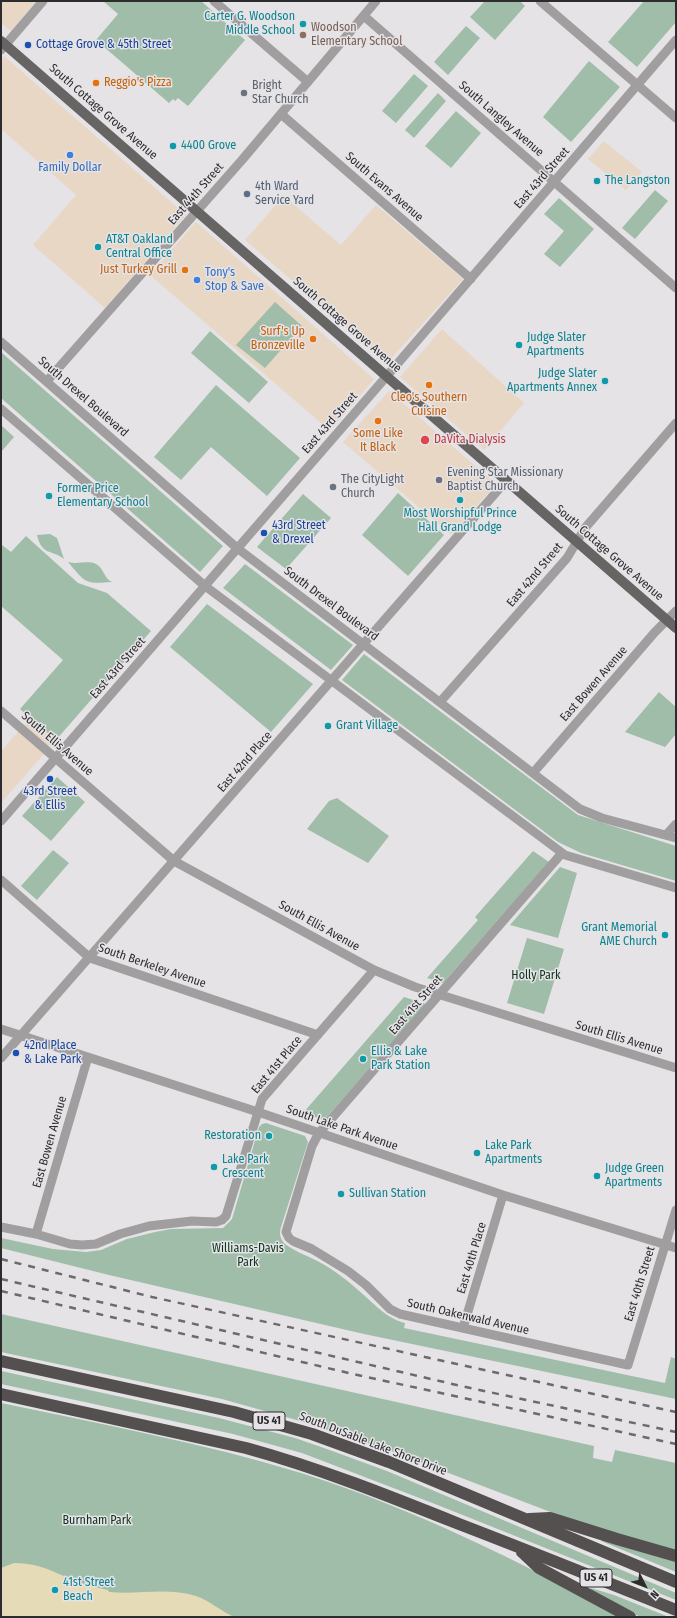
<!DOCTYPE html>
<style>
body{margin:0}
#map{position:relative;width:677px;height:1618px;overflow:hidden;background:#e5e3e6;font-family:"Fira Sans Condensed",sans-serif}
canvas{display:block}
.frame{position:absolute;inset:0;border:2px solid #2c2b2d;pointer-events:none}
.north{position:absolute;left:625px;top:1566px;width:40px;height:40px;-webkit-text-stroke:3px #e5e3e6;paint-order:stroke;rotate:132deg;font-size:11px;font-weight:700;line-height:16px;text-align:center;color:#2c2b2d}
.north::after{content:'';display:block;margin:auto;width:14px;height:18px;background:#2c2b2d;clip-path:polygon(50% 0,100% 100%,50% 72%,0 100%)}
</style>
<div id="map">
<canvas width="677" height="1618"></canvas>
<div class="frame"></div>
<div class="north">N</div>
</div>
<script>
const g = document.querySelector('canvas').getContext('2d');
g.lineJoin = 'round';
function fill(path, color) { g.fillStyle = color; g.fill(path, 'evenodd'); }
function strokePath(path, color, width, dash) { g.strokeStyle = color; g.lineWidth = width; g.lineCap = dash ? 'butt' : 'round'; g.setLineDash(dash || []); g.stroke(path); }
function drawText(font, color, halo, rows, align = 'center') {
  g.font = font + ' "Fira Sans Condensed",sans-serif'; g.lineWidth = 3; g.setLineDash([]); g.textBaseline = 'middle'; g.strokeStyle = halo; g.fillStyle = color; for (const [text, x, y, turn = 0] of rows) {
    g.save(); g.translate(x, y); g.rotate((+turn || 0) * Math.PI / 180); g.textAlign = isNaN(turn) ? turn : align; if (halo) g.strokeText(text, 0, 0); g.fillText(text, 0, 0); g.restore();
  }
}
fill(new Path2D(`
 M 1,1 L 37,1 L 11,31 L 1,23 Z
 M 4,56 L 186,215 L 105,308 L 33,245 L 76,195 L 1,129 L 1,59 Z
 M 604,141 L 642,172 L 626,190 L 588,159 Z
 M 284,196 L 341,245 L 376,205 L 463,279 L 387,363 L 245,240 Z
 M 196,222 L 374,379 L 330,431 L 150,275 Z
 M 442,329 L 524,403 L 484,450 L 400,377 Z
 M 389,391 L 496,484 L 451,535 L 343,442 Z
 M 30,718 L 56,740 L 1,803 L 1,751 Z`), '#e9d7c6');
fill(new Path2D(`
 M 103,1 L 201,1 L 245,40 L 188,106 L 178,98 L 175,101 L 173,99 L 169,103 L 96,40 L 118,14 Z
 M 485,1 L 520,1 L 525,6 L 495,40 L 470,17 Z
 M 644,1 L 676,1 L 676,22 L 637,67 L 608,42 Z
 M 466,26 L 480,38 L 448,75 L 434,62 Z
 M 589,61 L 620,87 L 571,142 L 543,117 Z
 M 414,74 L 428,86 L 396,123 L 382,111 Z
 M 438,93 L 446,101 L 414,138 L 405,130 Z
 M 456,111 L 481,133 L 451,168 L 425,146 Z
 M 655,190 L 668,201 L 635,239 L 622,228 Z
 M 559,198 L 594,229 L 560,267 L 544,254 L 564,231 L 544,214 Z
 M 275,302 L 302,326 L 265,368 L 236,345 Z
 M 210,331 L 268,382 L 249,403 L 191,353 Z
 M 1,352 L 223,546 L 200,572 L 1,398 Z
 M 216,385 L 300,458 L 267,496 L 211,447 L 181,480 L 154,457 Z
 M 1,425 L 14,437 L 1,452 Z
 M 398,493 L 444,535 L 408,576 L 362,535 Z
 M 303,494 L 331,518 L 286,569 L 257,547 Z
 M 50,534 L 57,538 L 64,559 C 51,549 42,556 37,535 Z
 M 26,536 L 78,583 L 107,593 L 151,631 L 56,740 L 20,709 L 63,660 L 1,606 L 1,546 L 2,545 L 11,552 Z
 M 68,562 C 77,565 87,560 96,564 C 104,568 104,579 112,582 C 84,584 86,583 68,562 Z
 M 245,564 L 353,645 L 331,670 L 223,588 Z
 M 207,604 L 313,684 L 271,732 L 170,647 Z
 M 364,654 L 578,815 L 676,846 L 676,881 L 581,853 L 558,842 L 342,680 Z
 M 659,692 L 676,707 L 676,734 L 665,747 L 625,732 Z
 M 57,777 L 85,802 L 51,841 L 22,816 Z
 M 337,798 L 389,836 L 368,863 L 307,829 L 329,801 Z
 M 53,850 L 69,863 L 37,900 L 21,886 Z
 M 533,851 L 549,862 L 443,983 L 427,978 L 478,920 L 475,917 Z
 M 560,867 L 577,873 L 558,938 L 510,925 Z
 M 527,938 L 564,949 L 544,1014 L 507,1003 Z
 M 404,997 L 426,1004 L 324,1120 L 303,1113 Z
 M 266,1123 L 305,1136 L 308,1142 L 281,1227 C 279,1233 280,1239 285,1244 C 295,1252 309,1256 321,1263 C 334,1270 347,1280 358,1290 C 374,1303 385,1318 405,1323 L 404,1328 L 665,1383 L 671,1357 L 676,1359 L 676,1399 L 364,1334 L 109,1275 L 1,1248 L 1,1238 L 53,1249 L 86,1252 L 101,1250 L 127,1239 L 155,1232 L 171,1229 L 223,1228 L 232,1219 L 259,1127 L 262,1124 Z
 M 1,1314 L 594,1446 L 593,1458 L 612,1462 L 615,1450 L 676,1463 L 676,1553 L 561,1516 L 391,1451 L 300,1421 L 222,1399 L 1,1352 Z
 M 1,1371 L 219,1418 L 295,1438 L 324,1448 L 387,1471 L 676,1593 L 676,1600 L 435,1504 L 302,1453 L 233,1434 L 1,1384 Z
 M 1,1403 C 101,1424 203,1443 301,1473 C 413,1508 519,1561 621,1617 L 1,1617 Z
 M 602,1540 L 676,1562 L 676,1572 L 601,1541 Z
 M 591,1588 L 614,1595 L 669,1617 L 640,1617 L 591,1591 Z`), '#9fbda9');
fill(new Path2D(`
 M 14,1563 C 34,1563 45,1568 64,1576 C 78,1583 93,1587 108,1590 L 109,1592 C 138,1595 167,1587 196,1596 C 210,1601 221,1611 234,1617 L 1,1617 L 1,1568 Z`), '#e5dbb6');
strokePath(new Path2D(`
 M 214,1 L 308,82
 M 540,1 L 676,118
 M 364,16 L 676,288
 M 1,50 L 43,1
 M 281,114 L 471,279
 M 1,342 L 237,548 L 580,809 L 602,818 L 676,838
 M 47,381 L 242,160 L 376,1
 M 1,409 L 205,586 L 565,855 L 676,888
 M 440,702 L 567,558 L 585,528 L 676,423
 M 1,711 L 174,861 L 374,970 L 415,987 L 676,1068
 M 533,773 L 655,632 L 676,611
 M 1,821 L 386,377 L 676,40
 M 666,835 L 676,824
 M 562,853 L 319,1133 L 312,1146 L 286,1232 L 289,1238 L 293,1241 L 312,1249 L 348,1271 L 366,1285 L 390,1309 L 400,1314 L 628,1365 L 676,1210
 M 1,880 L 90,958 L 318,1035
 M 1,1029 L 258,1112 L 503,1195 L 676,1248
 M 1,1058 L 506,481
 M 1,1227 L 36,1234 L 70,1244 L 82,1245 L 96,1244 L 120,1234 L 149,1226 L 192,1221 L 216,1222 L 222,1220 L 226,1216 L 262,1099 L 374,970
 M 36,1234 L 88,1057
 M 463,1328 L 503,1195`), '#a09e9e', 9);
strokePath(new Path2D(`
 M 1,41 L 676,628`), '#676464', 10);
strokePath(new Path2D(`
 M 1,1361 L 234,1412 L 312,1434 L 389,1462 L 676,1582
 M 1,1394 L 246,1448 C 319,1468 389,1496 459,1524 C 532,1552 604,1581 676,1610
 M 529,1519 L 550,1518 L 617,1539 L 676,1556
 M 522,1552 L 539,1568 L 630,1617`), '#53504f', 12);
strokePath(new Path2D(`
 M 1,1259 L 152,1297 L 676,1412
 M 1,1279 L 461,1386 L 676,1432
 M 1,1291 L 353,1374 L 676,1444`), '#6c6a6d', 2.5, [7, 7]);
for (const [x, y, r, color] of [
 [303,24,4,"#0f9aa8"],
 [303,35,4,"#8d6e63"],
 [28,45,4,"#1a4fb4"],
 [96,83,4,"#e8710a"],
 [244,93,4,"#6b7280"],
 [173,146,4,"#0f9aa8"],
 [70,155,4,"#3f7fe0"],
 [597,181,4,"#0f9aa8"],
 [247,194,4,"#5c6f8a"],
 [98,247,4,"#0f9aa8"],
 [185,270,4,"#e8710a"],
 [197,280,4,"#3f7fe0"],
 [313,339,4,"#e8710a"],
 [519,345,4,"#0f9aa8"],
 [605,381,4,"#0f9aa8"],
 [429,385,4,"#e8710a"],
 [378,421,4,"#e8710a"],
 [425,440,5,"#e0444e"],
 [439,480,4,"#6b7280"],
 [333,487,4,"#6b7280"],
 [49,496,4,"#0f9aa8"],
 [460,500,4,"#0f9aa8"],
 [264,533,4,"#1a4fb4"],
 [328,726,4,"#0f9aa8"],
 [50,779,4,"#1a4fb4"],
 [665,935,4,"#0f9aa8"],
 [16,1053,4,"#1a4fb4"],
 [363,1059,4,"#0f9aa8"],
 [269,1136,4,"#0f9aa8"],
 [477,1153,4,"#0f9aa8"],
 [214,1167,4,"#0f9aa8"],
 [597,1176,4,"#0f9aa8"],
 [341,1194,4,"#0f9aa8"],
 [55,1590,4,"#0f9aa8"]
]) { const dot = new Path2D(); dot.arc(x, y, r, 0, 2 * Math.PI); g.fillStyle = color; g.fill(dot); strokePath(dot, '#e5e3e6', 1.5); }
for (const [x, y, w] of [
 [269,1421,32],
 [596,1578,32]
]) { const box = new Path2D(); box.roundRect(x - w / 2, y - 9, w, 18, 3); g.fillStyle = '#e5e3e6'; g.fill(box); strokePath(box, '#2c2b2d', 1); }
drawText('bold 11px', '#2c2b2d', null, [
 ["US 41",269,1421],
 ["US 41",596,1578]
]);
drawText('12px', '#0d838f', '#e5e3e6', [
 ["Carter G. Woodson",295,17,"right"],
 ["Middle School",295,31,"right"],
 ["4400 Grove",181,146],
 ["The Langston",605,181],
 ["AT&T Oakland",106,240],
 ["Central Office",106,254],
 ["Judge Slater",527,338],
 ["Apartments",527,352],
 ["Judge Slater",597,374,"right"],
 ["Apartments Annex",597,388,"right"],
 ["Former Price",57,489],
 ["Elementary School",57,503],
 ["Most Worshipful Prince",460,514,"center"],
 ["Hall Grand Lodge",460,528,"center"],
 ["Grant Village",336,726],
 ["Grant Memorial",657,928,"right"],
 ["AME Church",657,942,"right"],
 ["Ellis & Lake",371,1052],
 ["Park Station",371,1066],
 ["Restoration",261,1136,"right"],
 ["Lake Park",485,1146],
 ["Apartments",485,1160],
 ["Lake Park",222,1160],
 ["Crescent",222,1174],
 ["Judge Green",605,1169],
 ["Apartments",605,1183],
 ["Sullivan Station",349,1194],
 ["41st Street",63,1583],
 ["Beach",63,1597]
], 'left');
drawText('12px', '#785e54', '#e5e3e6', [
 ["Woodson",311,28],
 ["Elementary School",311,42]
], 'left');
drawText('12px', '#164399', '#e5e3e6', [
 ["Cottage Grove & 45th Street",36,45],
 ["43rd Street",272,526],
 ["& Drexel",272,540],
 ["43rd Street",50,792,"center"],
 ["& Ellis",50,806,"center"],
 ["42nd Place",24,1046],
 ["& Lake Park",24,1060]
], 'left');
drawText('12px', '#c56008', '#e5e3e6', [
 ["Reggio's Pizza",104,83,"left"],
 ["Just Turkey Grill",177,270],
 ["Surf's Up",305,332],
 ["Bronzeville",305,346],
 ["Cleo's Southern",429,398,"center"],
 ["Cuisine",429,412,"center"],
 ["Some Like",378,434,"center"],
 ["It Black",378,448,"center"]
], 'right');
drawText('12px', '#5b616d', '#e5e3e6', [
 ["Bright",252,86],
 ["Star Church",252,100],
 ["Evening Star Missionary",447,473],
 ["Baptist Church",447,487],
 ["The CityLight",341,480],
 ["Church",341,494]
], 'left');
drawText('12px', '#2c2b2d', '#e5e3e6', [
 ["South Cottage Grove Avenue",103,112,41],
 ["South Langley Avenue",501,119,41],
 ["East 43rd Street",542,178,-49],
 ["South Evans Avenue",384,187,41],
 ["East 44th Street",196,194,-49],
 ["South Cottage Grove Avenue",347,325,41],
 ["South Drexel Boulevard",83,397,41],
 ["East 43rd Street",330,423,-49],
 ["South Cottage Grove Avenue",609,553,41],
 ["East 42nd Street",535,575,-50],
 ["South Drexel Boulevard",331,604,37],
 ["East 43rd Street",118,668,-49],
 ["East Bowen Avenue",594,684,-49],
 ["South Ellis Avenue",57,744,41],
 ["East 42nd Place",245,762,-49],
 ["South Ellis Avenue",319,926,29],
 ["South Berkeley Avenue",152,966,19],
 ["East 41st Street",416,1005,-49],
 ["South Ellis Avenue",619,1038,17],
 ["East 41st Place",277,1065,-50],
 ["South Lake Park Avenue",342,1128,19],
 ["East Bowen Avenue",50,1142,-74],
 ["East 40th Place",472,1258,-73],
 ["East 40th Street",640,1284,-73],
 ["South Oakenwald Avenue",468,1317,13],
 ["South DuSable Lake Shore Drive",373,1444,21]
]);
drawText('12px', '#366cbe', '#e5e3e6', [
 ["Family Dollar",70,168],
 ["Tony's",205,273,"left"],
 ["Stop & Save",205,287,"left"]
]);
drawText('12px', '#4e5e75', '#e5e3e6', [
 ["4th Ward",255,187],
 ["Service Yard",255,201]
], 'left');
drawText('12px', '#be3a42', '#e5e3e6', [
 ["DaVita Dialysis",434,440]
], 'left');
drawText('12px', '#09331c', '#e5e3e6', [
 ["Holly Park",536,976],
 ["Williams-Davis",248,1249],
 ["Park",248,1263],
 ["Burnham Park",97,1521]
]);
</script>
